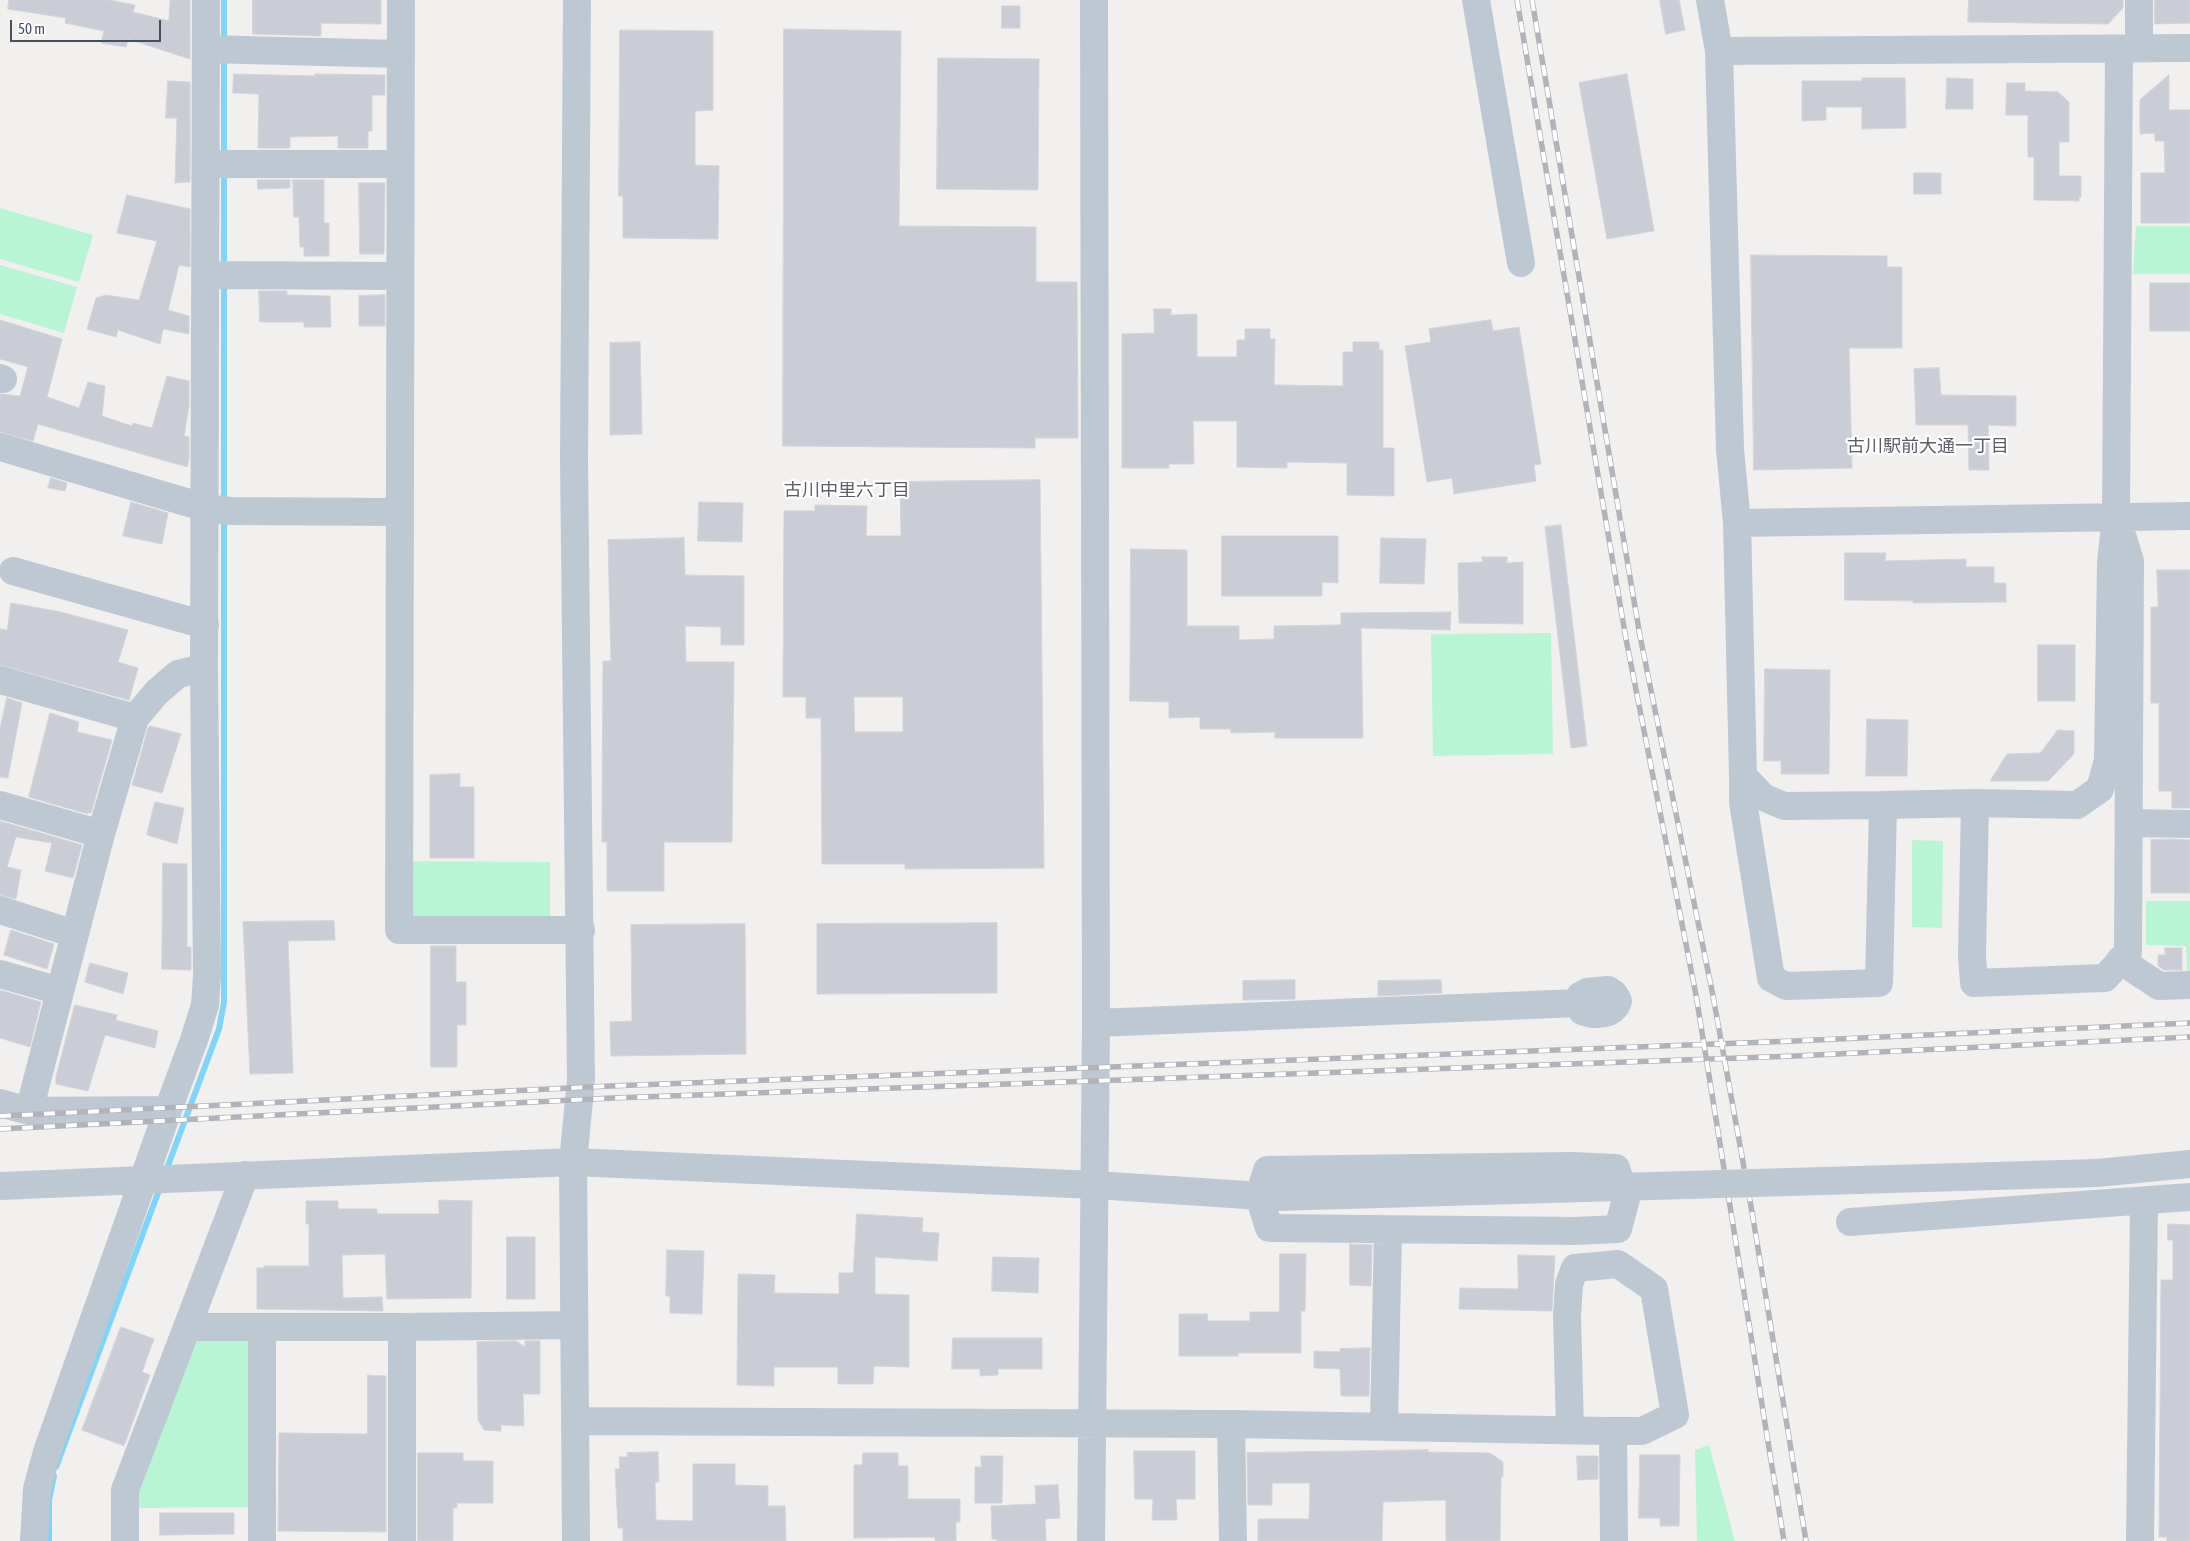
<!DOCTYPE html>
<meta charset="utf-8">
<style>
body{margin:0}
#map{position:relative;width:2190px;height:1541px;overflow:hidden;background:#f2efef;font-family:"Asap Condensed",sans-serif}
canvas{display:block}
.scale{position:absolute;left:10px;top:20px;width:151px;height:22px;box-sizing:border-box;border:2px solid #45505f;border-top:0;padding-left:6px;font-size:15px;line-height:18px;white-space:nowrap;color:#45505f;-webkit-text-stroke:4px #fff;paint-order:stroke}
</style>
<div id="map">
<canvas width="2190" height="1541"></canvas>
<div class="scale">50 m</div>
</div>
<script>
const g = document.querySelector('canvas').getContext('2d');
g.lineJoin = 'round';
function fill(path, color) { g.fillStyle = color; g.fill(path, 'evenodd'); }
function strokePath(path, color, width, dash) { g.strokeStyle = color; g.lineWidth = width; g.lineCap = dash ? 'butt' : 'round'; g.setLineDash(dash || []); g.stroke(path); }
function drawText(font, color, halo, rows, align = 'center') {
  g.font = font + ' "Asap Condensed","Noto Sans JP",sans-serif'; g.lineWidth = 4.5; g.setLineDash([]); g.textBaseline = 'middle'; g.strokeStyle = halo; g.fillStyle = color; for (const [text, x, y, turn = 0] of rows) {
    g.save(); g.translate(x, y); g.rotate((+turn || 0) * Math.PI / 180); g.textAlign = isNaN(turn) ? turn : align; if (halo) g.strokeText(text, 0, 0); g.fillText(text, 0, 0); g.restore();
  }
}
fill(new Path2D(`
 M 0,208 L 93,235 L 79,282 L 0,259 Z
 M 2136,226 L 2190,226 L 2190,274 L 2133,274 Z
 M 0,265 L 77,287 L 64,333 L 0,314 Z
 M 1551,633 L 1553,754 L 1433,756 L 1431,634 Z
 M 1912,840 L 1943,841 L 1942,928 L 1912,927 Z
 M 408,861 L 550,862 L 550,921 L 408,920 Z
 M 2146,901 L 2190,901 L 2190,971 L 2187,971 L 2186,946 L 2146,945 Z
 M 251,1333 L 258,1507 L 134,1508 L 188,1336 Z
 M 1709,1445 L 1735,1541 L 1697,1541 L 1695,1450 Z`), '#b8f5d4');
strokePath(new Path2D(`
 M 224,0 L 224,44
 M 224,56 L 224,159
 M 224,171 L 224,269
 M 224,281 L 224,504
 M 166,1171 L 219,1029 L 224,1002 L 224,516
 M 56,1467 L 161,1185
 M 49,1541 L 49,1500 L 54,1476`), '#80d5f7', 6);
const building = new Path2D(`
 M 9,0 L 109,0 L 135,5 L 133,12 L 169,21 L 170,0 L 190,0 L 190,59 L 128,39 L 126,47 L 101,43 L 104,31 L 65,23 L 66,18 L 8,9 Z
 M 253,0 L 381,0 L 381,24 L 321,23 L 321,36 L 253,34 Z
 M 1660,0 L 1679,0 L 1685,30 L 1666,34 Z
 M 1969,0 L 2123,0 L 2123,8 L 2108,24 L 1968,22 Z
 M 2155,0 L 2190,0 L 2190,23 L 2155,24 Z
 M 1002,6 L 1020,6 L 1020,28 L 1002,28 Z
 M 784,29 L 901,31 L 899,226 L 1036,227 L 1036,282 L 1077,282 L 1078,438 L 1035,438 L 1035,448 L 783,446 Z
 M 620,30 L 713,31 L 713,110 L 695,111 L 695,165 L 719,166 L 718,239 L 623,238 L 623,196 L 619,196 Z
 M 938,58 L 1039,59 L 1038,190 L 937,189 Z
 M 234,74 L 315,76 L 315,74 L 385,75 L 385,95 L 372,95 L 372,131 L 368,131 L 368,148 L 338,148 L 338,136 L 290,137 L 290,148 L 258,148 L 259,94 L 233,93 Z
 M 1627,74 L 1654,231 L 1607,239 L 1579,83 Z
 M 2169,75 L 2169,110 L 2190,110 L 2190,223 L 2141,223 L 2141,173 L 2165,173 L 2164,141 L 2155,141 L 2155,133 L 2140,134 L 2140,100 Z
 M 1862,78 L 1905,78 L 1906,128 L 1862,129 L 1862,107 L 1826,107 L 1826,120 L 1802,121 L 1802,81 L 1862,81 Z
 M 1947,78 L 1973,79 L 1973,109 L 1946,109 Z
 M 168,81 L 190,82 L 190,182 L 175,183 L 177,118 L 166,118 Z
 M 2007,83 L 2025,83 L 2025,91 L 2058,92 L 2069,102 L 2069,142 L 2059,142 L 2059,176 L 2081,176 L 2081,197 L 2079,197 L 2079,201 L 2034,200 L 2034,157 L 2028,157 L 2028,115 L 2006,115 Z
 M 1914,173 L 1941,173 L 1941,194 L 1914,194 Z
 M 258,180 L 290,180 L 290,188 L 258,189 Z
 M 293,180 L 324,180 L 324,223 L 329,223 L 329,256 L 304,256 L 304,247 L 300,247 L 299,217 L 294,217 Z
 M 359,183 L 385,183 L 384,254 L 360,254 Z
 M 127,195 L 190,209 L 190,267 L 179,265 L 168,310 L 189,316 L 189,334 L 163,329 L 160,344 L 118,330 L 116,337 L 87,329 L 96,298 L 106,295 L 139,300 L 157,241 L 117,233 Z
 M 1751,255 L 1887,256 L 1887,267 L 1902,267 L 1902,348 L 1849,348 L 1852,468 L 1754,470 Z
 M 2150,283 L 2190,283 L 2190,331 L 2150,331 Z
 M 259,291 L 287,291 L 287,295 L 330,296 L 331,327 L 304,327 L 304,322 L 260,322 Z
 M 385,295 L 385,326 L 359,326 L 359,296 Z
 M 1154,309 L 1171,309 L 1171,315 L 1197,314 L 1197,357 L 1237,357 L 1237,340 L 1245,340 L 1245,329 L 1270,329 L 1270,339 L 1275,339 L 1274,385 L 1343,386 L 1343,352 L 1353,352 L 1353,342 L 1379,342 L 1379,350 L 1383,350 L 1383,448 L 1394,448 L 1394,496 L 1347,495 L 1347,463 L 1287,462 L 1287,468 L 1237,467 L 1237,421 L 1193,421 L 1194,464 L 1169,464 L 1169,468 L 1122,468 L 1122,334 L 1154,333 Z
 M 0,320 L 62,339 L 47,397 L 79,408 L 88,382 L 105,386 L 102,416 L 132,426 L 133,423 L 152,428 L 167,376 L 189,381 L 189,406 L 184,436 L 189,437 L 189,459 L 187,467 L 38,424 L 33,441 L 0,432 L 0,394 L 20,396 L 28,367 L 0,359 Z
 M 1491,320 L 1493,331 L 1519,327 L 1541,464 L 1534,465 L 1536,481 L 1454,494 L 1452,478 L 1427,482 L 1405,346 L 1431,342 L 1429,329 Z
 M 640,342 L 642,434 L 610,435 L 610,343 Z
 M 1939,368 L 1941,395 L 2016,396 L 2016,426 L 1988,425 L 1989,470 L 1969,470 L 1968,425 L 1916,425 L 1914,369 Z
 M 51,478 L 67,483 L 65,491 L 48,488 Z
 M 1040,480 L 1044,868 L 905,869 L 905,864 L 822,864 L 821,718 L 806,718 L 806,697 L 783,697 L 784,511 L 815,511 L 815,505 L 867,506 L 866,536 L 901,536 L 900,482 ZM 854,697 L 903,697 L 903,732 L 855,732 Z
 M 131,502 L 168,513 L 162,544 L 123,536 Z
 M 699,502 L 743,503 L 742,542 L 698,541 Z
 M 1561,525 L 1587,746 L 1571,748 L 1545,527 Z
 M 1222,536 L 1338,536 L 1338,583 L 1322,582 L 1322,596 L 1222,596 Z
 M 684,538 L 685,575 L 744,576 L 744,645 L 721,645 L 721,627 L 685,626 L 686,662 L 734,662 L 732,842 L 664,842 L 664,891 L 607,891 L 607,842 L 602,842 L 602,814 L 603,661 L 611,661 L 608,540 Z
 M 1381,538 L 1426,539 L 1424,584 L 1380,583 Z
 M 1131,549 L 1187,550 L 1187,626 L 1239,626 L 1239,640 L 1274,639 L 1274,626 L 1341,625 L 1341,613 L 1451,612 L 1450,630 L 1361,628 L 1363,738 L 1275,738 L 1275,732 L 1231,733 L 1231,729 L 1200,729 L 1200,717 L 1169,718 L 1169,702 L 1130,701 Z
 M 1845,553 L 1886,553 L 1885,561 L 1966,559 L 1966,567 L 1994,567 L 1994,583 L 2006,583 L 2006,602 L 1913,603 L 1913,601 L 1845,600 Z
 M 1482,557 L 1507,557 L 1507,563 L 1523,562 L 1523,624 L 1459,623 L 1458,563 L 1483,562 Z
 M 2157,570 L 2190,570 L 2190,808 L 2172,808 L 2172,791 L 2159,791 L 2159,703 L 2151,703 L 2151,607 L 2158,607 Z
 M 11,603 L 61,612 L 128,630 L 118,662 L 138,668 L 129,700 L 0,665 L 0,629 L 7,630 Z
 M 2038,645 L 2075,645 L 2075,701 L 2038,701 Z
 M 1765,669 L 1830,670 L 1829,774 L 1781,774 L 1781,761 L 1764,761 Z
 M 7,698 L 22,703 L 8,778 L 0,777 L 0,729 Z
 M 50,713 L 79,722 L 77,732 L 112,740 L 91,813 L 88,812 L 88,814 L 29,797 Z
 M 1867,719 L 1908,720 L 1907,776 L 1866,776 Z
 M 151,726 L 181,734 L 162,793 L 132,785 L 148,728 Z
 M 2058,730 L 2074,731 L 2074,754 L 2048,781 L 1990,781 L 2007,754 L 2040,753 Z
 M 460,774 L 460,787 L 474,787 L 474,858 L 430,858 L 430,775 Z
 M 155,802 L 184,808 L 177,844 L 147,835 Z
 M 0,821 L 82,845 L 73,878 L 45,871 L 52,843 L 16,837 L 7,867 L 21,870 L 16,899 L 0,895 Z
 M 2172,839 L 2190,840 L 2190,893 L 2151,893 L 2151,840 Z
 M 163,863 L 187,864 L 187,947 L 191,947 L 191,970 L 162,969 Z
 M 334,921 L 335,940 L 288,941 L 293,1073 L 250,1074 L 243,922 Z
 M 997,923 L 997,993 L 817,994 L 817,924 Z
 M 745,924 L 746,1054 L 611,1056 L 610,1022 L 632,1021 L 631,925 Z
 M 11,930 L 54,944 L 47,969 L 4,955 Z
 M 431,946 L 456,946 L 456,982 L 466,982 L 466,1025 L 457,1025 L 457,1067 L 431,1067 Z
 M 2165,948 L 2182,948 L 2182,970 L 2164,970 L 2158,966 L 2158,955 L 2165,955 Z
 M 90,963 L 128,973 L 123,994 L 85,982 Z
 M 1295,980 L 1295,999 L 1243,1000 L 1243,981 Z
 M 1441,980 L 1442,993 L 1378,996 L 1378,981 Z
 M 0,990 L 41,1002 L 30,1047 L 0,1038 Z
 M 75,1005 L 117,1015 L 116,1020 L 158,1031 L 155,1048 L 105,1035 L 88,1091 L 56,1084 L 56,1077 Z
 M 439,1200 L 472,1201 L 471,1298 L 387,1299 L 385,1254 L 342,1255 L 343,1298 L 382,1297 L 383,1311 L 257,1309 L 257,1268 L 264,1268 L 264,1266 L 309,1266 L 309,1224 L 306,1224 L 306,1201 L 338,1201 L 338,1209 L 377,1209 L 377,1214 L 439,1214 Z
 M 857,1214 L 923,1218 L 922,1232 L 939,1233 L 937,1261 L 875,1257 L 875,1294 L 909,1295 L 909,1367 L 874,1366 L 873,1384 L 838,1384 L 838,1367 L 774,1367 L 774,1386 L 737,1385 L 738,1274 L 775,1275 L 774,1293 L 839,1294 L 839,1273 L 853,1273 Z
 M 2168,1224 L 2190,1225 L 2190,1541 L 2167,1541 L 2167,1537 L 2159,1537 L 2161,1280 L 2173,1280 L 2173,1240 L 2168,1240 Z
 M 507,1237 L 535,1237 L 535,1299 L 507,1299 Z
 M 1350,1244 L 1372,1245 L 1371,1286 L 1350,1285 Z
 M 667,1250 L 704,1251 L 702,1314 L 670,1313 L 670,1296 L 666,1296 Z
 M 1280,1254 L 1306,1254 L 1305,1311 L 1301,1311 L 1301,1353 L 1238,1353 L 1238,1356 L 1179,1356 L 1179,1314 L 1208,1314 L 1207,1321 L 1250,1321 L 1250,1312 L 1279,1312 Z
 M 1518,1255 L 1555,1256 L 1552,1311 L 1459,1309 L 1460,1288 L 1518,1289 Z
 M 993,1257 L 1039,1258 L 1038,1293 L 992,1291 Z
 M 121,1327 L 154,1339 L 142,1372 L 150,1375 L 124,1446 L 82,1430 Z
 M 953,1338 L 1042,1338 L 1042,1369 L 998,1369 L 998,1375 L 980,1376 L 980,1369 L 952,1369 Z
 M 516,1341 L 525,1347 L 525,1341 L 540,1341 L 540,1394 L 523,1394 L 524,1426 L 501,1425 L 501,1431 L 484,1430 L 478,1420 L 477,1342 Z
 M 1370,1348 L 1369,1396 L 1341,1396 L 1340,1369 L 1314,1368 L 1314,1351 L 1340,1352 L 1340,1349 Z
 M 368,1375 L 386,1376 L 386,1532 L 278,1531 L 279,1433 L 367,1434 Z
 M 1428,1450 L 1428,1452 L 1490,1453 L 1503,1462 L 1503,1477 L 1501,1477 L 1500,1541 L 1446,1541 L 1446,1500 L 1383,1502 L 1382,1541 L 1258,1541 L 1258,1519 L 1309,1519 L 1310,1483 L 1272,1483 L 1272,1505 L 1248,1505 L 1247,1453 Z
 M 1134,1451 L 1195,1451 L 1195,1499 L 1176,1499 L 1177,1520 L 1152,1520 L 1153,1499 L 1135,1499 Z
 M 658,1452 L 659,1482 L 655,1482 L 656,1520 L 693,1521 L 693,1464 L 735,1464 L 735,1485 L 768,1486 L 768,1506 L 785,1506 L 786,1541 L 623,1541 L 623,1528 L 618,1528 L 615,1469 L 620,1469 L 619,1457 L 628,1457 L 627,1453 Z
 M 418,1453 L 463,1453 L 463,1461 L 493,1461 L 493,1503 L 457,1503 L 457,1508 L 453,1508 L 453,1541 L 418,1541 Z
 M 863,1453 L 898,1453 L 898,1466 L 908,1466 L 908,1499 L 960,1499 L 960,1522 L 956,1522 L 956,1541 L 938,1541 L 935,1540 L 935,1537 L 854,1538 L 854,1465 L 862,1465 Z
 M 1640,1455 L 1680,1455 L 1679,1526 L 1660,1526 L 1660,1518 L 1639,1518 Z
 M 981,1456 L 1003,1456 L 1002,1503 L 975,1503 L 975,1467 L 981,1467 Z
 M 1577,1456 L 1598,1456 L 1598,1479 L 1578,1480 Z
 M 1058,1485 L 1060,1518 L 1045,1519 L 1046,1541 L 997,1541 L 997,1539 L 992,1539 L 991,1506 L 1036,1504 L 1035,1486 Z
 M 160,1513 L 234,1513 L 234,1534 L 160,1535 Z`);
fill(building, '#cacdd5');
strokePath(building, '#d2d4db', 1);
strokePath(new Path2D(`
 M 401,0 L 399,930 L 581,930
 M 1476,0 L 1521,263
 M 1710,0 L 1719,51 L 1730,449 L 1737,523 L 2190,516
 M 2139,0 L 2139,48
 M 206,49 L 401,54
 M 1719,51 L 2190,48
 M 206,164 L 400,164
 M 206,275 L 400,276
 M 0,378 L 3,379
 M 0,447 L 206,508 L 230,511 L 399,512
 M 2116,516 L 2130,561 L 2128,952 L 2105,978 L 1974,983 L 1972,955 L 1975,803 L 2077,805 L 2100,789 L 2108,760 L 2111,563 L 2116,516 L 2119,49
 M 1737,523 L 1743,776 L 1763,797 L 1784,806 L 1883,805 L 1879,983 L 1786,986 L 1771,978 L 1743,802 L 1743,776
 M 13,571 L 205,625
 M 0,680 L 135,718
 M 0,805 L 101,834
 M 1883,805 L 1975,803
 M 2129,823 L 2190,824
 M 0,910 L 75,934
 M 2120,960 L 2159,986 L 2190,985
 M 0,974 L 60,991
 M 1608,990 L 1614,994 L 1618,1001 C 1614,1016 1594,1016 1582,1011 L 1578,1003 L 1580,996 L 1587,992 Z
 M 1096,1023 L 1578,1003
 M 0,1103 L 29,1111 L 168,1110 L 194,1040 L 205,1005 L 207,976 L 204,668 L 206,0
 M 29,1111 L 101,834 L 135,718 L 157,692 L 178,674 L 204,668
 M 1572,1166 L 1616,1168 L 1626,1199 L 1618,1229 L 1575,1231 L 1269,1228 L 1259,1196 L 1267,1170 Z
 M 2097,1173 L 2190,1164
 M 0,1186 L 573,1162 L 1095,1185 L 1277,1197
 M 1850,1222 L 2190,1197
 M 187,1327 L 402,1327 L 574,1325
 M 575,1421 L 1231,1424 L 1604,1431 L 1642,1431 L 1675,1415 L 1654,1289 L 1618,1264 L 1575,1268 L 1569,1284 L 1567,1316 L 1570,1430
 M 1231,1424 L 1233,1541
 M 1384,1426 L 1388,1230
 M 1613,1431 L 1614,1541
 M 34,1541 L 37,1489 L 47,1452 L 168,1110
 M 125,1541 L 125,1490 L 245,1175
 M 262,1541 L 262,1327
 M 402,1541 L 402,1327
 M 576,1541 L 573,1162 L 581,1080 L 574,460 L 577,0
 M 1091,1541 L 1096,1023 L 1094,0
 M 2140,1541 L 2144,1201`), '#bec8d3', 28);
const rail = new Path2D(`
 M 1517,0 L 1626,639 L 1696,995 L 1784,1541
 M 1532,0 L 1640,636 L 1713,996 L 1752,1212 L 1806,1541
 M 0,1116 L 610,1086 L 1794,1041 L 2190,1023
 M 0,1129 L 613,1098 L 1795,1056 L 2190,1037`);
strokePath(rail, '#b0b3ba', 5.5);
strokePath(rail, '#fff', 4, [11]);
strokePath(new Path2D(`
 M 1277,1197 L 2097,1173`), '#bec8d3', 28);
drawText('18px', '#5b5e65', '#fff', [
 ["古川駅前大通一丁目",1928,446],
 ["古川中里六丁目",847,490]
]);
</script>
